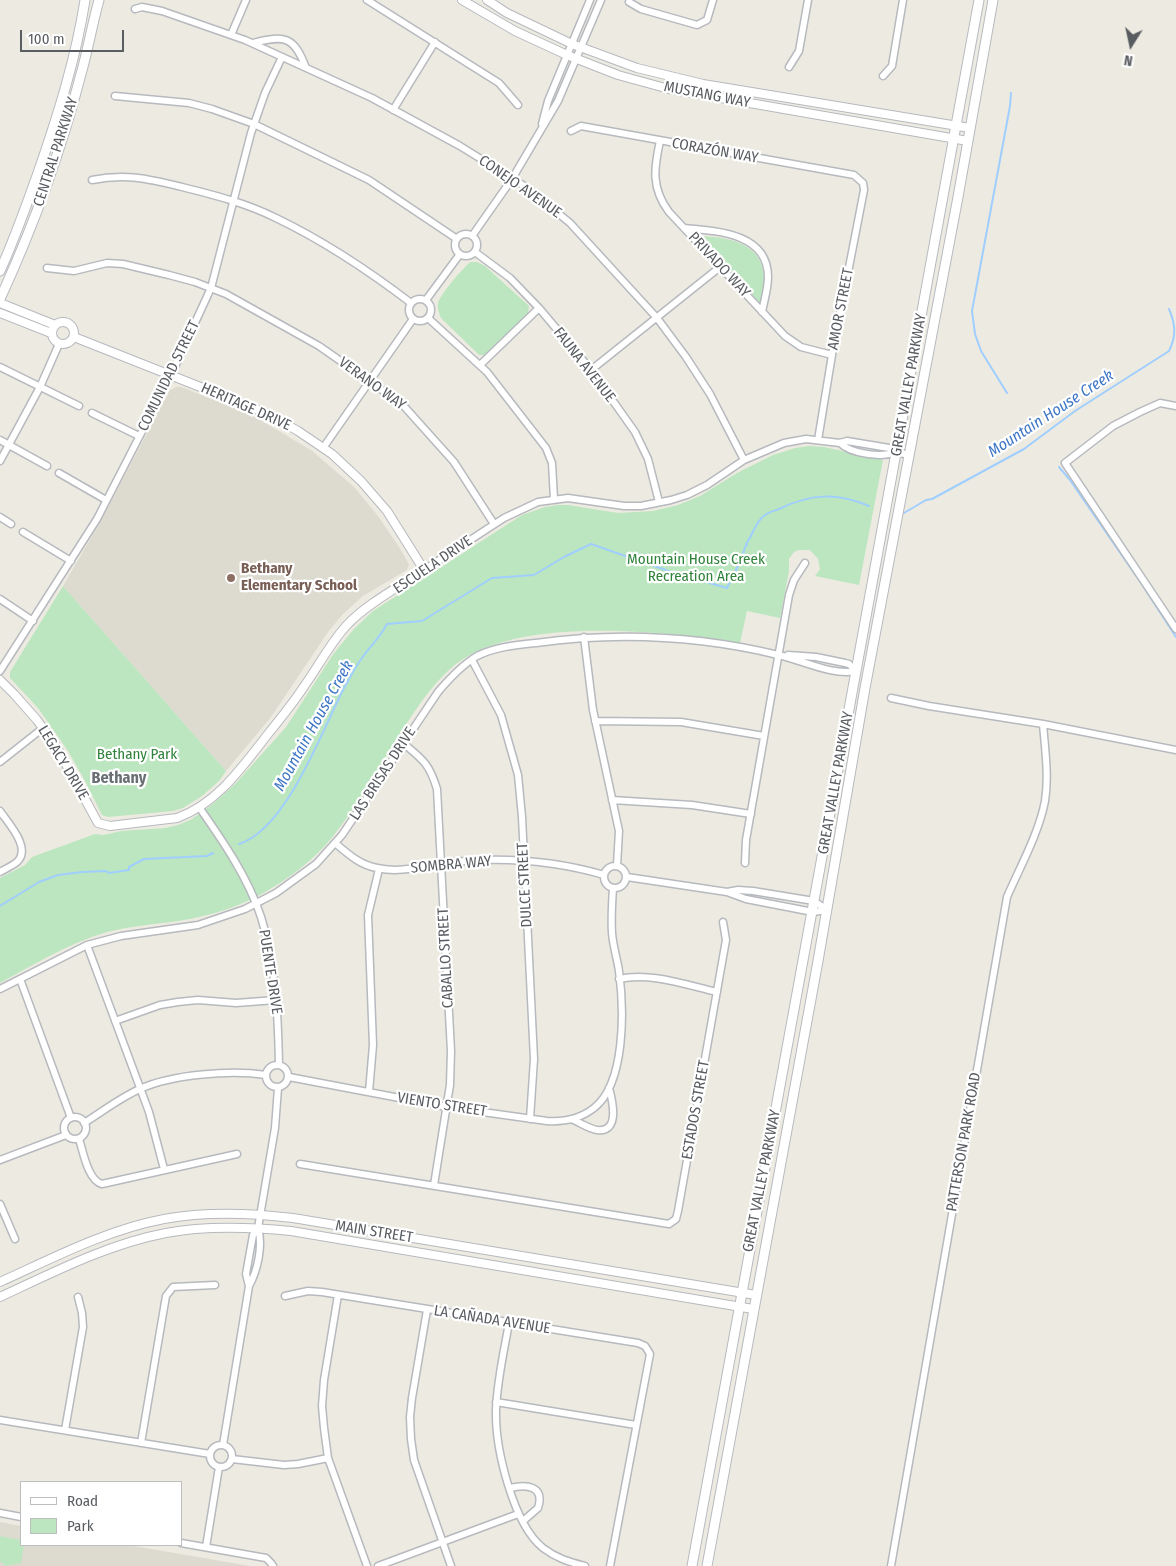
<!DOCTYPE html>
<meta charset="utf-8">
<style>
body{margin:0}
#map{position:relative;width:1176px;height:1566px;overflow:hidden;background:#edebe1;font-family:"Fira Sans Condensed",sans-serif}
canvas{display:block}
.legend{position:absolute;left:20px;top:1481px;width:162px;height:65px;box-sizing:border-box;background:#fff;border:1px solid #bdbec0;margin:0;padding:6px 9px;list-style:none;font-size:15px;color:#595d62}
.legend li{display:flex;align-items:center;gap:10px;height:25px}
.legend b{width:25px;border:1px solid #bdbec0}
.north{position:absolute;left:1106px;top:20px;width:50px;height:50px;-webkit-text-stroke:4px #fff;paint-order:stroke;rotate:190deg;font-size:14px;font-weight:700;line-height:20px;text-align:center;color:#595d62}
.north::after{content:'';display:block;margin:auto;width:18px;height:22px;background:#595d62;clip-path:polygon(50% 0,100% 100%,50% 72%,0 100%)}
.scale{position:absolute;left:20px;top:30px;width:104px;height:22px;box-sizing:border-box;border:2px solid #595d62;border-top:0;padding-left:6px;font-size:15px;line-height:18px;white-space:nowrap;color:#595d62;-webkit-text-stroke:4px #fff;paint-order:stroke}
</style>
<div id="map">
<canvas width="1176" height="1566"></canvas>
<ul class="legend">
<li><b style="height:6px;background:#fff"></b>Road</li>
<li><b style="height:14px;background:#bce6bf"></b>Park</li>
</ul>
<div class="north">N</div>
<div class="scale">100 m</div>
</div>
<script>
const g = document.querySelector('canvas').getContext('2d');
g.lineJoin = 'round';
function fill(path, color) { g.fillStyle = color; g.fill(path, 'evenodd'); }
function strokePath(path, color, width, dash) { g.strokeStyle = color; g.lineWidth = width; g.lineCap = dash ? 'butt' : 'round'; g.setLineDash(dash || []); g.stroke(path); }
function drawText(font, color, halo, rows, align = 'center') {
  g.font = font + ' "Fira Sans Condensed",sans-serif'; g.lineWidth = 4.5; g.setLineDash([]); g.textBaseline = 'middle'; g.strokeStyle = halo; g.fillStyle = color; for (const [text, x, y, turn = 0] of rows) {
    g.save(); g.translate(x, y); g.rotate((+turn || 0) * Math.PI / 180); g.textAlign = isNaN(turn) ? turn : align; if (halo) g.strokeText(text, 0, 0); g.fillText(text, 0, 0); g.restore();
  }
}
fill(new Path2D(`
 M 177,387 L 181,387 L 248,413 L 311,450 L 354,487 L 378,516 L 399,547 L 409,564 L 407,570 L 363,596 L 343,614 L 328,632 L 271,717 L 226,771 L 63,586 L 98,526 L 170,390 Z
 M 0,1522 L 21,1526 L 21,1545 L 128,1545 L 250,1566 L 0,1566 Z`), '#dddacf');
fill(new Path2D(`
 M 699,236 C 729,237 764,243 764,280 C 764,288 762,296 761,304 Z
 M 471,262 L 477,262 L 485,266 L 529,306 L 528,313 L 484,355 L 479,355 L 441,318 C 439,313 437,308 438,303 C 440,295 464,266 471,262 Z
 M 809,446 L 824,447 L 883,460 L 859,585 L 815,576 L 820,569 L 818,559 L 810,550 L 799,550 L 794,552 L 789,559 L 789,571 L 780,618 L 747,611 L 740,643 C 664,631 510,614 450,669 C 422,694 399,737 378,769 C 365,789 352,812 337,831 C 321,853 298,872 275,886 C 249,903 220,913 190,919 C 162,924 134,925 107,932 C 69,943 35,964 0,983 L 0,878 L 25,865 L 32,857 L 95,834 L 104,835 L 121,831 L 165,828 L 178,825 L 192,819 L 214,803 L 236,783 L 286,727 L 334,653 L 354,629 L 373,611 L 522,515 L 545,507 L 558,505 L 568,505 L 618,513 L 653,511 L 678,505 L 700,496 L 737,473 L 773,455 L 795,448 Z
 M 63,586 L 226,771 L 219,781 L 202,796 L 183,808 L 173,811 L 108,817 L 102,815 L 85,781 L 68,751 L 38,708 L 10,678 L 10,672 Z
 M 0,1536 L 21,1540 L 21,1545 L 24,1545 L 21,1563 L 6,1566 L 0,1561 Z`), '#bce6bf');
strokePath(new Path2D(`
 M 1007,393 L 981,351 L 975,334 L 972,311 L 1010,106 L 1011,93
 M 1059,467 L 1070,480 L 1141,583 L 1176,637
 M 904,513 L 926,500 L 932,499 L 1024,449 L 1075,411 L 1169,351 C 1176,337 1176,325 1169,309
 M 239,844 C 287,829 322,730 344,688 C 350,678 355,667 362,658 C 371,645 379,639 387,624 L 422,621 L 492,578 L 534,575 L 564,557 L 591,544 L 677,574 L 727,588 C 733,574 742,562 745,547 L 747,545 L 746,544 C 753,535 755,522 765,515 C 769,512 774,511 779,509 C 810,494 836,492 869,506
 M 0,906 L 39,882 L 58,875 L 82,872 L 106,871 L 109,873 L 129,870 L 129,867 L 144,859 L 207,856 L 213,853`), '#9fceff', 2);
const minor = new Path2D(`
 M 367,0 L 499,83 L 518,105
 M 629,2 L 641,9 L 697,25 L 707,20 L 713,0
 M 135,9 L 142,7 L 162,11 L 245,40 L 372,98 L 460,146 L 526,187 L 570,223 L 657,318 L 686,357 L 710,394 L 744,460
 M 231,35 L 246,0
 M 253,43 C 285,35 294,36 306,68
 M 789,67 L 799,51 L 808,0
 M 883,76 L 892,66 L 903,0
 M 115,96 L 189,103 L 212,109 L 254,124 L 369,180 L 457,239
 M 393,110 L 435,42
 M 542,124 L 548,101 L 590,0
 M 571,131 L 581,126 L 854,175 L 863,183 L 864,190 L 832,355 L 818,440
 M 660,141 C 654,168 651,188 669,212 L 785,336 L 801,347 L 832,355
 M 92,180 C 126,173 149,179 182,187 C 214,195 246,203 276,218 C 324,241 369,271 411,303
 M 684,228 C 717,231 768,233 768,277 C 768,289 764,301 762,312
 M455 245a11 11 0 1 1 22 0a11 11 0 1 1-22 0Z
 M 472,236 L 512,179 L 558,101 L 601,0
 M 475,252 L 510,278 L 539,308 L 591,370 L 635,432 L 648,459 L 659,502
 M 47,268 L 74,271 L 107,263 L 123,264 L 169,275 L 195,282 L 226,294 L 319,346 L 402,404 L 454,462 L 494,524
 M409 310a11 11 0 1 1 22 0a11 11 0 1 1-22 0Z
 M 426,300 L 460,254
 M 428,318 L 487,372 L 546,448 L 552,463 L 554,499
 M 480,365 L 539,308
 M 0,367 L 79,406
 M 591,370 L 720,267
 M 1176,406 L 1160,403 L 1140,412 L 1113,426 L 1065,463 L 1176,629
 M 92,413 L 139,436
 M 0,440 L 47,466
 M 840,443 C 851,454 882,458 896,452
 M 323,448 L 413,319
 M 0,461 L 40,387 L 59,344
 M 59,473 L 106,500
 M 0,517 L 11,524
 M 23,532 L 71,561
 M 424,570 L 504,518 L 538,502 L 568,498 L 624,506 L 641,506 L 671,500 L 687,495 L 707,485 L 744,460 L 784,443 L 806,439 L 840,443 L 847,441 L 889,448 L 896,452 L 909,455
 M 0,599 L 33,621
 M 584,637 L 593,710 L 619,831 L 617,865
 M 788,655 L 816,657 L 845,663 L 849,664 L 856,671
 M 472,660 L 501,715 L 518,775 L 522,817 L 534,1059 L 530,1119
 M 0,671 L 97,519 L 171,375 L 211,288 L 251,133 L 265,93 L 282,57
 M 891,698 L 929,706 L 1043,724 L 1176,750
 M 595,721 L 681,722 L 764,736
 M 403,743 C 423,760 429,763 437,789 L 451,1051 L 450,1085 L 434,1185
 M 0,762 L 43,728
 M 612,800 L 692,805 L 751,814
 M 199,807 C 222,840 248,877 261,917 C 276,964 278,1016 279,1065
 M 0,811 C 8,823 32,848 17,862 C 12,866 5,869 0,872
 M 335,843 C 348,854 360,865 377,868 C 403,874 428,864 453,862 C 503,857 555,861 604,875
 M 745,863 L 746,840 L 789,595 L 794,580 L 805,563
 M604 877a11 11 0 1 1 22 0a11 11 0 1 1-22 0Z
 M 627,877 L 727,892 L 746,899 L 813,912 L 827,910
 M 727,892 L 738,890 L 753,891 L 814,901 L 827,910
 M 87,945 L 149,1112 L 164,1169
 M 20,979 L 71,1118
 M 619,979 C 651,972 686,985 717,992
 M 0,989 L 87,945 L 121,936 L 198,925 L 245,909 L 276,893 L 316,864 L 342,835 L 438,692 C 449,679 462,665 477,656 C 495,647 516,645 536,643 C 617,632 699,636 778,655 C 802,660 832,676 856,671
 M 115,1021 L 160,1005 L 178,1002 L 198,1000 L 236,1003 L 276,1000
 M266 1076a11 11 0 1 1 22 0a11 11 0 1 1-22 0Z
 M 289,1077 L 447,1107 L 547,1121 C 563,1122 580,1119 594,1108 C 626,1083 624,1008 619,971 C 617,958 613,946 612,933 C 611,918 612,903 613,888
 M 369,1092 L 373,1045 L 368,915 L 379,869
 M64 1128a11 11 0 1 1 22 0a11 11 0 1 1-22 0Z
 M 571,1119 C 579,1122 589,1129 597,1130 C 621,1133 612,1099 609,1088
 M 84,1123 C 102,1112 121,1097 140,1089 C 172,1074 232,1070 266,1075
 M 79,1139 C 83,1151 88,1181 102,1184 L 237,1154
 M 0,1160 L 66,1135
 M 300,1164 L 669,1224 L 676,1219 L 678,1211 L 726,940 L 723,922
 M 0,1204 L 15,1239
 M 249,1286 L 246,1274 L 253,1235 L 258,1228
 M 338,1295 L 324,1380 L 322,1406 L 324,1428 L 328,1458 L 367,1566
 M 285,1296 L 308,1291 L 322,1292 L 638,1343 L 645,1346 L 650,1354 L 610,1566
 M 427,1310 L 412,1398 L 410,1417 L 411,1439 L 414,1460 L 451,1566
 M 509,1323 C 504,1351 497,1381 496,1410 C 495,1448 513,1524 543,1548 C 556,1558 569,1562 585,1566
 M 496,1402 L 636,1425
 M 0,1420 L 210,1454
 M 65,1430 L 83,1327 L 82,1313 L 78,1297
 M 141,1443 L 166,1296 L 173,1287 L 215,1285
 M210 1456a11 11 0 1 1 22 0a11 11 0 1 1-22 0Z
 M 223,1445 L 249,1286 C 258,1270 263,1245 258,1228 L 275,1128 L 278,1088
 M 232,1459 L 284,1465 L 298,1464 L 328,1458
 M 510,1488 C 527,1484 545,1486 538,1508 L 523,1521
 M 0,1513 L 21,1517
 M 181,1543 L 266,1558 L 271,1563 L 273,1566
 M 206,1547 L 219,1467
 M 378,1566 L 518,1514
 M 891,1566 L 1007,897 C 1020,867 1039,833 1045,801 C 1049,776 1045,749 1043,724`);
const tertiary = new Path2D(`
 M 462,0 L 515,31 L 567,55 L 618,75 L 669,89 L 968,141
 M 487,0 L 507,13 L 572,44 L 637,68 L 703,84 L 970,128
 M 0,303 L 55,325
 M 0,313 L 51,333
 M52 333a11 11 0 1 1 22 0a11 11 0 1 1-22 0Z
 M 0,680 L 14,694 L 37,720 L 56,746 L 98,823 L 110,826 L 177,818 C 217,804 243,766 268,734 C 281,718 294,702 305,685 C 319,665 330,644 346,626 C 365,605 400,586 424,570 L 387,511 L 361,481 L 332,454 L 298,431 L 266,413 L 74,337
 M 0,1282 C 53,1258 106,1230 164,1219 C 206,1211 251,1213 293,1218 L 756,1295
 M 0,1297 C 54,1272 108,1244 166,1233 C 207,1225 250,1227 291,1231 L 753,1309`);
const secondary = new Path2D(`
 M 0,271 C 15,238 27,204 39,170 C 58,115 76,58 85,0
 M 0,299 C 33,227 61,151 81,74 C 88,50 92,25 99,0
 M 692,1566 L 979,0
 M 707,1566 L 818,961 L 865,688 L 958,197 L 993,0`);
strokePath(minor, '#b6b9be', 9);
strokePath(tertiary, '#b6b9be', 10);
strokePath(secondary, '#b7bac0', 11);
strokePath(minor, '#fff', 6);
strokePath(tertiary, '#fff', 8);
strokePath(secondary, '#fff', 9);
for (const [x, y, r, color] of [
 [231,578,5,"#8d6e63"]
]) { const dot = new Path2D(); dot.arc(x, y, r, 0, 2 * Math.PI); g.fillStyle = color; g.fill(dot); strokePath(dot, '#fff', 2); }
drawText('15px', '#595d62', '#fff', [
 ["MUSTANG WAY",707,95,11],
 ["CORAZÓN WAY",715,151,10],
 ["CENTRAL PARKWAY",56,152,-72],
 ["CONEJO AVENUE",520,187,35],
 ["PRIVADO WAY",719,265,47],
 ["AMOR STREET",841,309,-79],
 ["FAUNA AVENUE",584,365,52],
 ["COMUNIDAD STREET",169,376,-64],
 ["VERANO WAY",372,384,36],
 ["GREAT VALLEY PARKWAY",909,385,-80],
 ["HERITAGE DRIVE",246,407,24],
 ["ESCUELA DRIVE",433,565,-34],
 ["LEGACY DRIVE",63,763,59],
 ["LAS BRISAS DRIVE",383,774,-57],
 ["GREAT VALLEY PARKWAY",836,783,-80],
 ["SOMBRA WAY",451,865,-5],
 ["DULCE STREET",525,885,-93],
 ["CABALLO STREET",446,958,-93],
 ["PUENTE DRIVE",270,972,81],
 ["VIENTO STREET",442,1105,9],
 ["ESTADOS STREET",696,1110,-80],
 ["PATTERSON PARK ROAD",964,1142,-80],
 ["GREAT VALLEY PARKWAY",762,1181,-79],
 ["MAIN STREET",374,1232,9],
 ["LA CAÑADA AVENUE",492,1320,9]
]);
drawText('15px', '#31823b', '#fff', [
 ["Mountain House Creek",696,560],
 ["Recreation Area",696,577],
 ["Bethany Park",137,755]
]);
drawText('bold 15px', '#785e54', '#fff', [
 ["Bethany",241,569],
 ["Elementary School",241,586]
], 'left');
drawText('italic 16px', '#3e76c6', '#fff', [
 ["Mountain House Creek",1051,414,-33],
 ["Mountain House Creek",314,726,-61]
]);
drawText('bold 16px', '#6a6f74', '#fff', [
 ["Bethany",119,779]
]);
</script>
